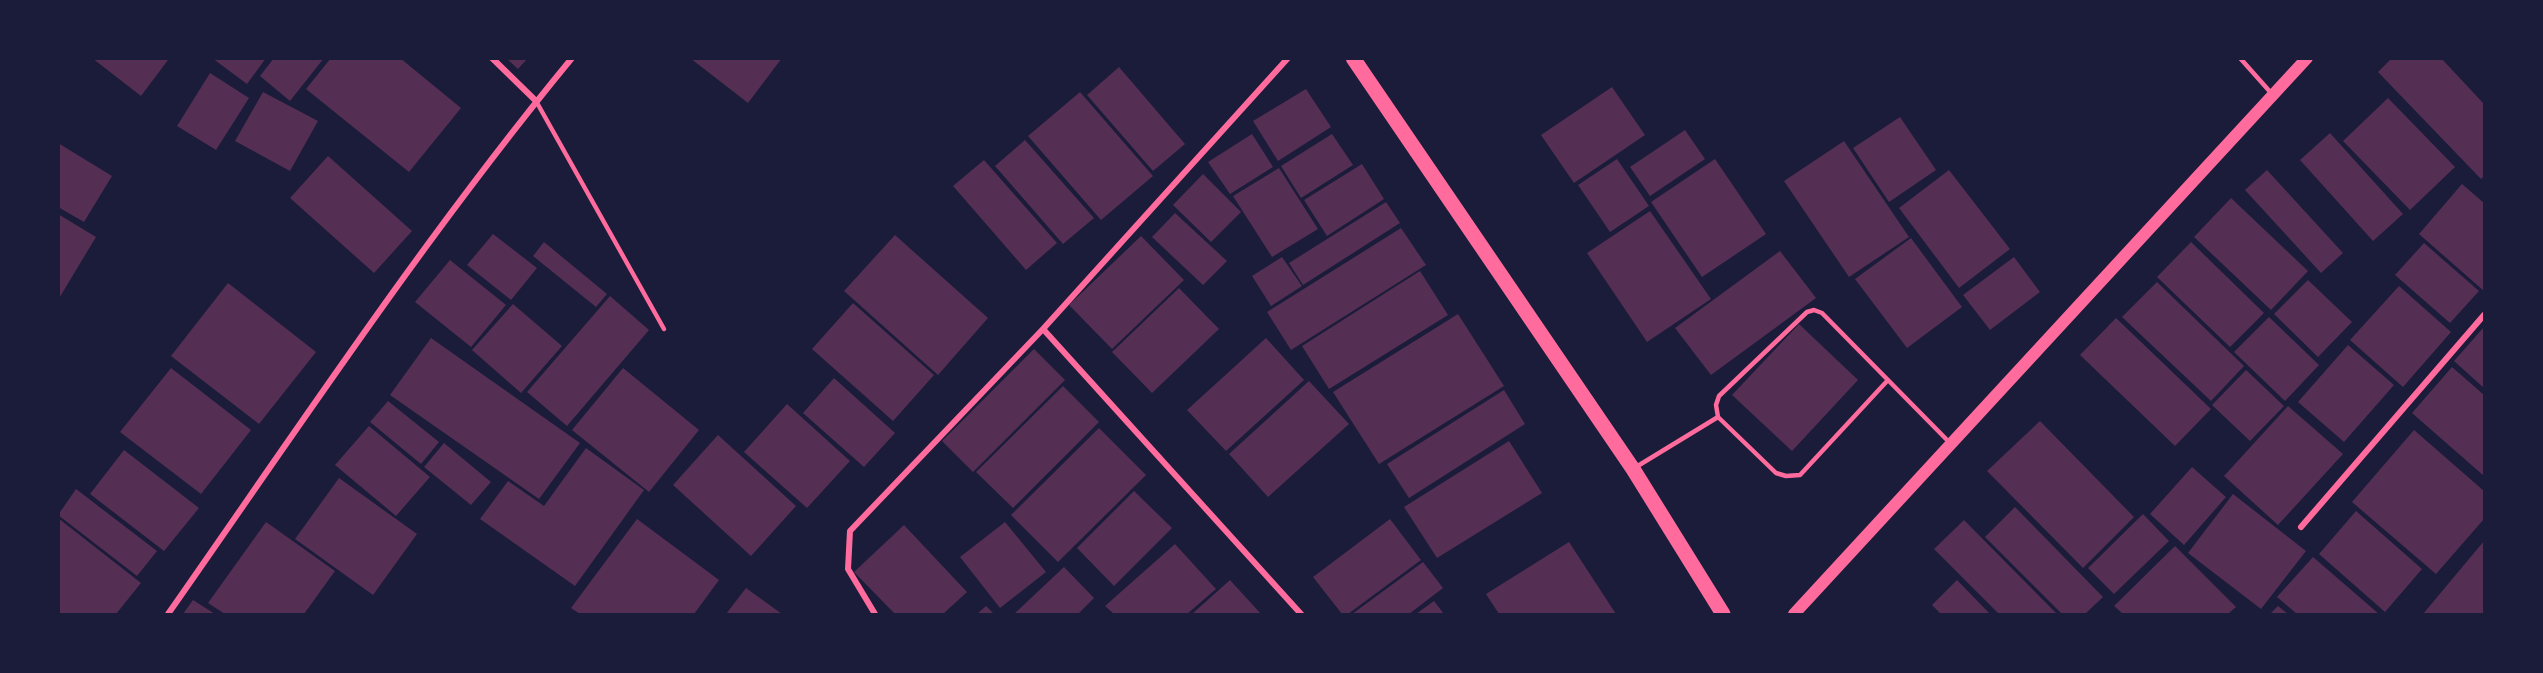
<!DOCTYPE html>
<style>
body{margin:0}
#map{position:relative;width:2543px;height:673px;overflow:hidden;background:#1b1b3a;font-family:"Zilla Slab",serif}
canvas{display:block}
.frame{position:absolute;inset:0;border:60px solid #1b1b3a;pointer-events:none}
</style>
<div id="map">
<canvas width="2543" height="673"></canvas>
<div class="frame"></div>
</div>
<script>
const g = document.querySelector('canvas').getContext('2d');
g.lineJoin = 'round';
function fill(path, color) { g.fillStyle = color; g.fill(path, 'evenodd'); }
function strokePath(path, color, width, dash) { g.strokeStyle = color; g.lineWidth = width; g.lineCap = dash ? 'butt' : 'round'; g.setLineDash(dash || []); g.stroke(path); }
fill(new Path2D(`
 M 92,58 L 167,58 L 168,60 L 141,96 Z
 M 212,58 L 266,58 L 247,84 Z
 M 274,58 L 324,58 L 290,101 L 260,76 Z
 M 331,58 L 400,58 L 461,108 L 409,172 L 306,89 Z
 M 506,58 L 528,58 L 518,69 Z
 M 690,58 L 782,58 L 748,103 Z
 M 2392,58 L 2441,58 L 2484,104 L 2484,176 L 2481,179 L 2378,72 Z
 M 1119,67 L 1185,144 L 1153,171 L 1087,95 Z
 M 210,73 L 249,98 L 216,150 L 177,126 Z
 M 1612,87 L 1645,135 L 1574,183 L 1541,135 Z
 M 1306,89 L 1331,127 L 1278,161 L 1253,121 Z
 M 263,92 L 318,121 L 290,171 L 235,141 Z
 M 1080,92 L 1153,176 L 1101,220 L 1028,136 Z
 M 2388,98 L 2455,167 L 2410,210 L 2343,141 Z
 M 1900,117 L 1936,170 L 1889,202 L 1853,148 Z
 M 1685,130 L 1705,159 L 1650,196 L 1630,167 Z
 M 2330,133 L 2403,214 L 2373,241 L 2300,160 Z
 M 1252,134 L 1273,167 L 1230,194 L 1208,162 Z
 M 1332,134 L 1353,165 L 1301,198 L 1281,166 Z
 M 1025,140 L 1094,218 L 1063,244 L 995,166 Z
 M 1844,141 L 1909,237 L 1849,277 L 1784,181 Z
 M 58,143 L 112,176 L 84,222 L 58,207 Z
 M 328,156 L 412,231 L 374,273 L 290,198 Z
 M 1617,159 L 1649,206 L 1610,232 L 1578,185 Z
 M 1715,159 L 1766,234 L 1702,277 L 1651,202 Z
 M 984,160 L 1057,243 L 1026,270 L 953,186 Z
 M 1362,164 L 1384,199 L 1327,236 L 1304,200 Z
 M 1279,168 L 1318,229 L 1272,257 L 1233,196 Z
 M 1949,170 L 2010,249 L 1959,288 L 1899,208 Z
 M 2267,170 L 2343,253 L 2321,273 L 2245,190 Z
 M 1203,174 L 1241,212 L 1211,242 L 1173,205 Z
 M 2462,184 L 2484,203 L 2484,291 L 2419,234 Z
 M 2231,198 L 2308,271 L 2271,310 L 2194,237 Z
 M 1386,202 L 1400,223 L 1303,285 L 1289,263 Z
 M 1650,211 L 1711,299 L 1647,342 L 1587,253 Z
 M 1175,213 L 1227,261 L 1203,285 L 1152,237 Z
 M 58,214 L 96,237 L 58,300 Z
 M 1401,228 L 1426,265 L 1291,350 L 1267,312 Z
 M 493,234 L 537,268 L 511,300 L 467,265 Z
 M 895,235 L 988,318 L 938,375 L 844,291 Z
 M 1141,236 L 1184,280 L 1112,349 L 1069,305 Z
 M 1911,238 L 1962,307 L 1907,348 L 1855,279 Z
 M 544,242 L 607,294 L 596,307 L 533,256 Z
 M 2191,242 L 2264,313 L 2230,347 L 2157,277 Z
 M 2424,243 L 2479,291 L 2450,323 L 2395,275 Z
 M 1780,251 L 1816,298 L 1711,375 L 1675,328 Z
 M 1282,257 L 1302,286 L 1271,306 L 1252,276 Z
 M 2014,257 L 2040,292 L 1990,330 L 1963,295 Z
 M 450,260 L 506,305 L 471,347 L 415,302 Z
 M 1420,271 L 1448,315 L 1329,389 L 1302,346 Z
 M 2308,280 L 2352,322 L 2318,357 L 2274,314 Z
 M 2157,282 L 2244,366 L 2211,401 L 2122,317 Z
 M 228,283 L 316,352 L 259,424 L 171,356 Z
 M 2399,286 L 2451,332 L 2403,387 L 2350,340 Z
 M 1179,288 L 1219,329 L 1152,393 L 1112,352 Z
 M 610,296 L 649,330 L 567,426 L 527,392 Z
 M 853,303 L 934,375 L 893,421 L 812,349 Z
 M 513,304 L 562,346 L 521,393 L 472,350 Z
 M 1458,314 L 1504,386 L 1379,464 L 1333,392 Z
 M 2269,317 L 2319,365 L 2285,401 L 2234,352 Z
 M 2116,318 L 2211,409 L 2175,446 L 2080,355 Z
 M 1799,324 L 1858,380 L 1792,451 L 1732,395 Z
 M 2484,327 L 2484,388 L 2454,361 Z
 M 431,338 L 580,443 L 539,499 L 390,395 Z
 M 1266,338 L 1304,380 L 1226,451 L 1187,410 Z
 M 2348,345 L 2394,385 L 2344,442 L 2298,402 Z
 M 1034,349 L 1065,380 L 973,472 L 942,441 Z
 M 2452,367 L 2484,395 L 2484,476 L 2412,413 Z
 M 171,368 L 251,430 L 201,494 L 120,432 Z
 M 623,368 L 699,430 L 649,492 L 572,430 Z
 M 2246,370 L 2284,406 L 2250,441 L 2212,405 Z
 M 834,378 L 895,433 L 864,467 L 803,413 Z
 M 1309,381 L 1349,424 L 1268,497 L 1229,454 Z
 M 1063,386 L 1099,422 L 1013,508 L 976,472 Z
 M 1504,390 L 1525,424 L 1409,498 L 1387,464 Z
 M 388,401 L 439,442 L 421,464 L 370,422 Z
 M 787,404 L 850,461 L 807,508 L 744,452 Z
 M 2288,406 L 2343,454 L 2278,525 L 2224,476 Z
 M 2040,421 L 2134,517 L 2083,568 L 1987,471 Z
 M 369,426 L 430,477 L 396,516 L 335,465 Z
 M 1099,428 L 1146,475 L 1058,562 L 1011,515 Z
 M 2414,430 L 2484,491 L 2484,519 L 2436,574 L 2352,502 Z
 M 718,435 L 796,506 L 751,556 L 673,485 Z
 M 1509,441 L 1542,493 L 1437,558 L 1404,507 Z
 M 444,443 L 491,482 L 471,505 L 424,467 Z
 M 586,448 L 644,490 L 575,586 L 480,519 L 508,481 L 544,506 Z
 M 124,450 L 199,508 L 164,551 L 90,494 Z
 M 2192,467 L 2226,497 L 2184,545 L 2150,514 Z
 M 339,478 L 417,534 L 373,595 L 295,539 Z
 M 76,489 L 157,551 L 137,576 L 58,515 Z
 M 1134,491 L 1172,528 L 1114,586 L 1077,548 Z
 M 2233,494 L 2306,551 L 2261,609 L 2188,553 Z
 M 2015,507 L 2103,597 L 2085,614 L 2062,614 L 1985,537 Z
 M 2356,511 L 2422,569 L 2385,612 L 2319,554 Z
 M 2143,514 L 2169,541 L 2114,594 L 2088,568 Z
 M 58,518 L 141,583 L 116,614 L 58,614 Z
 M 637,519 L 719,580 L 694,614 L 580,614 L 571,608 Z
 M 1390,519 L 1421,560 L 1348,614 L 1342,614 L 1313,577 Z
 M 1964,520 L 2057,614 L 1999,614 L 1934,549 Z
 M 266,522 L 335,571 L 304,614 L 225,614 L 208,603 Z
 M 1005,522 L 1046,572 L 1000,608 L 960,557 Z
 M 904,525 L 967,592 L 943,614 L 895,614 L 854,572 Z
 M 2484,541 L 2484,614 L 2423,614 Z
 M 1569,542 L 1616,614 L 1499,614 L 1486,594 Z
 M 1175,544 L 1216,589 L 1187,614 L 1114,614 L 1105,606 Z
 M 2175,546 L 2236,607 L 2228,614 L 2123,614 L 2114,606 Z
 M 2313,557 L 2379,614 L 2297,614 L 2277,597 Z
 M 1423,562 L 1443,588 L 1409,614 L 1352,614 Z
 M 1064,567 L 1094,598 L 1078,614 L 1014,614 Z
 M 1230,580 L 1261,614 L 1192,614 Z
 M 1957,580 L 1990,614 L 1941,614 L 1932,605 Z
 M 746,588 L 782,614 L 726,614 Z
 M 193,600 L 215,614 L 183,614 Z
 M 1434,601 L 1444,614 L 1416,614 Z
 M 986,606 L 994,614 L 977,614 Z
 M 2278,606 L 2288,614 L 2270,614 Z`), '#542f53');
strokePath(new Path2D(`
 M 2240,58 L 2272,94
 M 536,101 L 664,329
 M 1718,417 L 1716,405 L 1719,396 L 1807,312 L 1814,310 L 1822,313 L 1950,443
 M 1718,417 L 1776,473 L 1786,476 L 1800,475 L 1888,380
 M 1636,467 L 1718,417`), '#ff6b9d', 4.5);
strokePath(new Path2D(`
 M 492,58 L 536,101
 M 1043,329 L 1301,614
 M 2301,527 L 2484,315
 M 168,614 C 299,427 426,235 572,58
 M 875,614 L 848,569 L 850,531 L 1043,329 L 1288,58`), '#ff6b9d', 6);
strokePath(new Path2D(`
 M 1794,614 L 2307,58`), '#ff6b9d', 12);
strokePath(new Path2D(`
 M 1353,58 L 1633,469 L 1723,614`), '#ff6b9d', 15);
</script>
